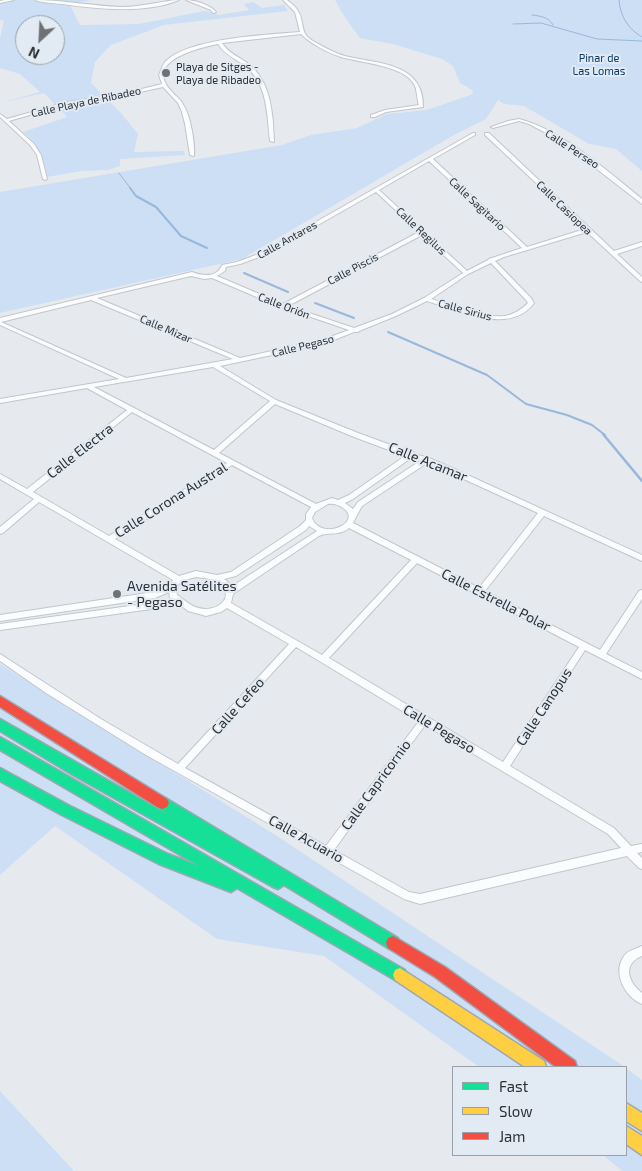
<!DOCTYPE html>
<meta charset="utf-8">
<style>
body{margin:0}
#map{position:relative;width:642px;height:1171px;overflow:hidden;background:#e6eaef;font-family:"Exo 2",sans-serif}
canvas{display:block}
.legend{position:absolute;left:452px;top:1066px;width:175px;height:90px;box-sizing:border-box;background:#e2eaf3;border:1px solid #9aa0a7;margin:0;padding:6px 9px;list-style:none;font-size:15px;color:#2e3134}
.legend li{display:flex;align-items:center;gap:10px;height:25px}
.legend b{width:25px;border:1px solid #9aa0a7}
.north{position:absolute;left:15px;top:15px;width:50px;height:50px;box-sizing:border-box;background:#e2eaf3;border:1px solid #9aa0a7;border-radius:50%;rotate:205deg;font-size:14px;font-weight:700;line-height:20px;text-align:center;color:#2e3134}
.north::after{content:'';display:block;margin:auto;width:18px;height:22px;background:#6e7275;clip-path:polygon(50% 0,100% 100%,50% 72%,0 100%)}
</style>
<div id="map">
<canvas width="642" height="1171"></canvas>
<ul class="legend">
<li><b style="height:6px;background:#16e098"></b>Fast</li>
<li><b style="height:6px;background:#ffcf43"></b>Slow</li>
<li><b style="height:6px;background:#f24e42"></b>Jam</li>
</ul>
<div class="north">N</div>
</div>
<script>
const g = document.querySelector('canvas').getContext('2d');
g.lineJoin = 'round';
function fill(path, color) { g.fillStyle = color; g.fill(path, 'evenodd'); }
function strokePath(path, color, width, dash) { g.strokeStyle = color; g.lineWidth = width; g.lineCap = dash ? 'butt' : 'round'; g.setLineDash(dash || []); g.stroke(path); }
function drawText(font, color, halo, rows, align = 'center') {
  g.font = font + ' "Exo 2",sans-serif'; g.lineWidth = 4; g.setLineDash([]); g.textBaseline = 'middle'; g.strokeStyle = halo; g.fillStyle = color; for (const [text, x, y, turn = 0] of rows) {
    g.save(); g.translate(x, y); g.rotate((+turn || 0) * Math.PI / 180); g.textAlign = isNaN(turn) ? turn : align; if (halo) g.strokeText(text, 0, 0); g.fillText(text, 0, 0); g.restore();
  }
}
fill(new Path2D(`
 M 0,0 L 92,0 L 74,3 L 71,7 L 80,25 L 139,24 L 204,11 L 213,12 L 219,15 L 249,10 L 244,4 L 253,2 L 262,8 L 284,5 L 288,11 L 164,25 L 111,45 L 95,62 L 91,83 L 121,113 L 138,134 L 134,152 L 184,151 L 185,155 L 120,159 L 120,166 L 108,170 L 81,171 L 47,177 C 45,158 38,144 23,132 L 67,117 L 44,93 L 0,103 L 40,92 L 20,74 L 0,68 L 0,38 L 4,21 L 0,20 ZM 25,25 L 55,25 L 55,55 L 25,55 Z
 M 335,0 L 642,0 L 642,171 L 616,149 L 589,144 L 524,106 L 504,104 L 498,100 L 486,119 L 454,135 L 242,259 L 0,313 L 0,192 L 282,145 L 311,135 L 357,128 L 387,114 L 427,110 L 473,94 L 472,90 L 460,83 L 453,66 L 442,59 L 393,44 L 360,38 L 344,16 Z
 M 0,664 L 277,836 L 625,1067 L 479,1067 L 324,956 L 217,939 L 55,826 L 0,875 Z
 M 626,1068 L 642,1080 L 642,1171 L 622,1171 L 603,1155 L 626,1155 Z
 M 0,1091 L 74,1171 L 0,1171 Z`), '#cddff4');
strokePath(new Path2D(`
 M 619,0 C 620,16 628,29 642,37
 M 532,15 C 540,16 549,17 553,25
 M 513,24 L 541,23 L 597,39 L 642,41
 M 119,173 L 131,189`), '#98b8db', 1);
strokePath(new Path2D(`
 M 130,188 L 136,196 L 156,207 L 181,236 L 207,248
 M 244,273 L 288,292
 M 315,303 L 354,318
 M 388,332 L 487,375 L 526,404 L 567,415 L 592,425 L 605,435`), '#98b8db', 2);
strokePath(new Path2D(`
 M 603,434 L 642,481`), '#98b8db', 2.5);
const street = new Path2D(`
 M 5,0 L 14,0 L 0,3 L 0,1 Z
 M 35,0 C 64,0 92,6 121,7 C 133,7 144,5 156,3 C 164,2 171,0 179,0 C 147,14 97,9 62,4 C 53,3 43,3 35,0 Z
 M 186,0 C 195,0 211,5 216,12 L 213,13 L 211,10 Z
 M 283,0 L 287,0 C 291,3 296,7 298,11 C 305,22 299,33 313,41 C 322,46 334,53 345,56 C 377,64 424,62 423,107 L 386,112 L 375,117 L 371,117 L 371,115 L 385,110 L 419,105 C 417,99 417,91 415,86 C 406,65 360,63 341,57 C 328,53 311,44 301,34 L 222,43 C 229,54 240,57 250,65 C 267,80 271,101 273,122 C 273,129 274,136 274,142 L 270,141 C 267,115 268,84 245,66 C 235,58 225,55 218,44 C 203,47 154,58 165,82 C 169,92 180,97 184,106 C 191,118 195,144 194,156 L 190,155 L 185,124 L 182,112 L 178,103 L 163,87 L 117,97 L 67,104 L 9,121 L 34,144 L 41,155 L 47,179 L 45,180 L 43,179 L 37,155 L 30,145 L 0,117 L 0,114 L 7,119 L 67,102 L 117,95 L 162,84 L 159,75 C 161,71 162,65 166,61 C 190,38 266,35 300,32 L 295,12 Z
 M 519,119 C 560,129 609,172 642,199 L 642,204 L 580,156 L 544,132 L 529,124 L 519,121 L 493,128 L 491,127 L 508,121 Z
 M 473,133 L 475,133 L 475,135 L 433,159 L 527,247 L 585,229 L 485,135 L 485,133 L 489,133 L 614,251 L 642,242 L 642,246 L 617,254 L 642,277 L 642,282 L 640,281 L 587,232 L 504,257 L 495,261 L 531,298 L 534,303 C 510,336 457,310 427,301 L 396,316 L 359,331 L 358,332 L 354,332 L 324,344 L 220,366 L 276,400 L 358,433 L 410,452 L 414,452 L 415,454 L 429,458 L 448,466 L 642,555 L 642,561 L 544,516 L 485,591 L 600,650 L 639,591 L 642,590 L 642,599 L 606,654 L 642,672 L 642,679 L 585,650 L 510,766 L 614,828 L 631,846 L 642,844 L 642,852 L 637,853 L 642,858 L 642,869 L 639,868 L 627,856 L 420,904 L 404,899 L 146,755 L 46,693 L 0,661 L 0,654 L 101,719 L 178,764 L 289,644 L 227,608 L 221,612 L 206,616 L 188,611 L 183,607 L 166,607 L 0,630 L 0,624 L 166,601 L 174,601 L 170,598 L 169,592 L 155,598 L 0,621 L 0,615 L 154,592 L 169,586 L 173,580 L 39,502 L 3,533 L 0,534 L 0,527 L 34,499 L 0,479 L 0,474 L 27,489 L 127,410 L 87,388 L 0,403 L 0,399 L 119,379 L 0,325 L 0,318 L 192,272 C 203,276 217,278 222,265 L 237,262 L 261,253 ZM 429,161 L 522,248 L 489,259 L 488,260 L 467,271 L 379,190 ZM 376,192 L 419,232 L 283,304 L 217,276 L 225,271 L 226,267 L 240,264 L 265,255 ZM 422,235 L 463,273 L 424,298 L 392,314 L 354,328 L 288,306 ZM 491,263 L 526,300 L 528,303 C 522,309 513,315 504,316 C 484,318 451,305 431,299 L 468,274 ZM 191,276 L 204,279 L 212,278 L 273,304 L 349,330 L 322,340 L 240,358 L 97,298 ZM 91,300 L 233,359 L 126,378 L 1,322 ZM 213,367 L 270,401 L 214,450 L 94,387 ZM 275,404 L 354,437 L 405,456 L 349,495 L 338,500 L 332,498 L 316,504 L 219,453 ZM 132,412 L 227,463 L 109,536 L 33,492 ZM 411,458 L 420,461 L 358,502 L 353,509 L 345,503 L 353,499 ZM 427,463 L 444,470 L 538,513 L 479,588 L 353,523 L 356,517 L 362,506 ZM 232,465 L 311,507 L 306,514 L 306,520 L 300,526 L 231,572 L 217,575 L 196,571 L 179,576 L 115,539 ZM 328,504 C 333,503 339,505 343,508 C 364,522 321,542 312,518 L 315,512 ZM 309,526 L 317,531 L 231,587 L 229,583 L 224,579 L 236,576 L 306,530 ZM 349,528 L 411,560 L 322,655 L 231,603 L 233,594 L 319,536 C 329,531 338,537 349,528 ZM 417,563 L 579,647 L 503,762 L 329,658 ZM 196,577 C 202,578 210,578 215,581 C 241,595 215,617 193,606 C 187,603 182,598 177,595 L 176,588 L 181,581 ZM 296,647 L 419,721 L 326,846 L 185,768 ZM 425,725 L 608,834 L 621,848 L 420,894 L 409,892 L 334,850 Z
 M 642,946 L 642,956 C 622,964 628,982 642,993 L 642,1004 C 625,997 612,973 624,956 C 628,950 636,949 642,946 Z`);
const fast = new Path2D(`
 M 0,719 L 169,815 L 157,807 L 155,803 L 157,799 L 162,797 L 167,799 L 398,938 L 400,943 L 398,948 L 393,950 L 388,948 L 284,885 L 278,889 L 273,887 L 73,775 L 0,731 Z
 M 0,737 L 405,970 L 407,975 L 405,980 L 400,982 L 395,980 L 237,888 L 231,892 L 159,864 L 60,814 L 0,781 L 0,768 L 70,806 L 168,854 L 199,866 L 0,750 Z`);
const slow = new Path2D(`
 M 400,968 L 544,1061 L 546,1067 L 525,1067 L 395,980 L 393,975 L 395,970 Z
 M 626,1103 L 642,1113 L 642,1131 L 626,1121 Z
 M 626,1126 L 642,1136 L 642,1155 L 626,1144 Z`);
const jam = new Path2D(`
 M 0,696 L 167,799 L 169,803 L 167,807 L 162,809 L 157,807 L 0,707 Z
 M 393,936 L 445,967 L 575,1061 L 577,1067 L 556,1067 L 435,977 L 388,948 L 386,943 L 388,938 Z`);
strokePath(street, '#c2c6ca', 2);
strokePath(fast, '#9da7b3', 3);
strokePath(slow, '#9da7b3', 3);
strokePath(jam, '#9da7b3', 3);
fill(street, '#fbfcfd');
fill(fast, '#16e098');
fill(slow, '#ffcf43');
fill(jam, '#f24e42');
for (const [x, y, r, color] of [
 [166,73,5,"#6e7275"],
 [117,594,5,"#6e7275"]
]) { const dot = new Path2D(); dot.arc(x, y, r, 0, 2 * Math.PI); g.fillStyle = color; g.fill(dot); strokePath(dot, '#e2eaf3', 2); }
drawText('11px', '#0b3967', '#e2eaf3', [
 ["Pinar de",599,58],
 ["Las Lomas",599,71]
]);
drawText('11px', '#2e3134', '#e2eaf3', [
 ["Playa de Sitges -",176,67],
 ["Playa de Ribadeo",176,80]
], 'left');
drawText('11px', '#2e3134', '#e2eaf3', [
 ["Calle Playa de Ribadeo",86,102,-12],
 ["Calle Perseo",572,149,33],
 ["Calle Sagitario",477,204,43],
 ["Calle Casiopea",564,208,44],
 ["Calle Regilus",421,231,43],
 ["Calle Antares",287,240,-29],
 ["Calle Piscis",353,269,-28],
 ["Calle Orión",284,306,21],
 ["Calle Sirius",465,310,15],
 ["Calle Mizar",166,329,23],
 ["Calle Pegaso",303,346,-14]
]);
drawText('14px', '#2e3134', '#e2eaf3', [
 ["Calle Electra",80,451,-38],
 ["Calle Acamar",428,462,22],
 ["Calle Corona Austral",171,500,-32],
 ["Calle Estrella Polar",496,600,27],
 ["Calle Cefeo",238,706,-48],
 ["Calle Canopus",544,707,-57],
 ["Calle Pegaso",439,729,31],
 ["Calle Capricornio",376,785,-54],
 ["Calle Acuario",306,839,29]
]);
drawText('14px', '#2e3134', '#e2eaf3', [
 ["Avenida Satélites",127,586],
 ["- Pegaso",127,602]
], 'left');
</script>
